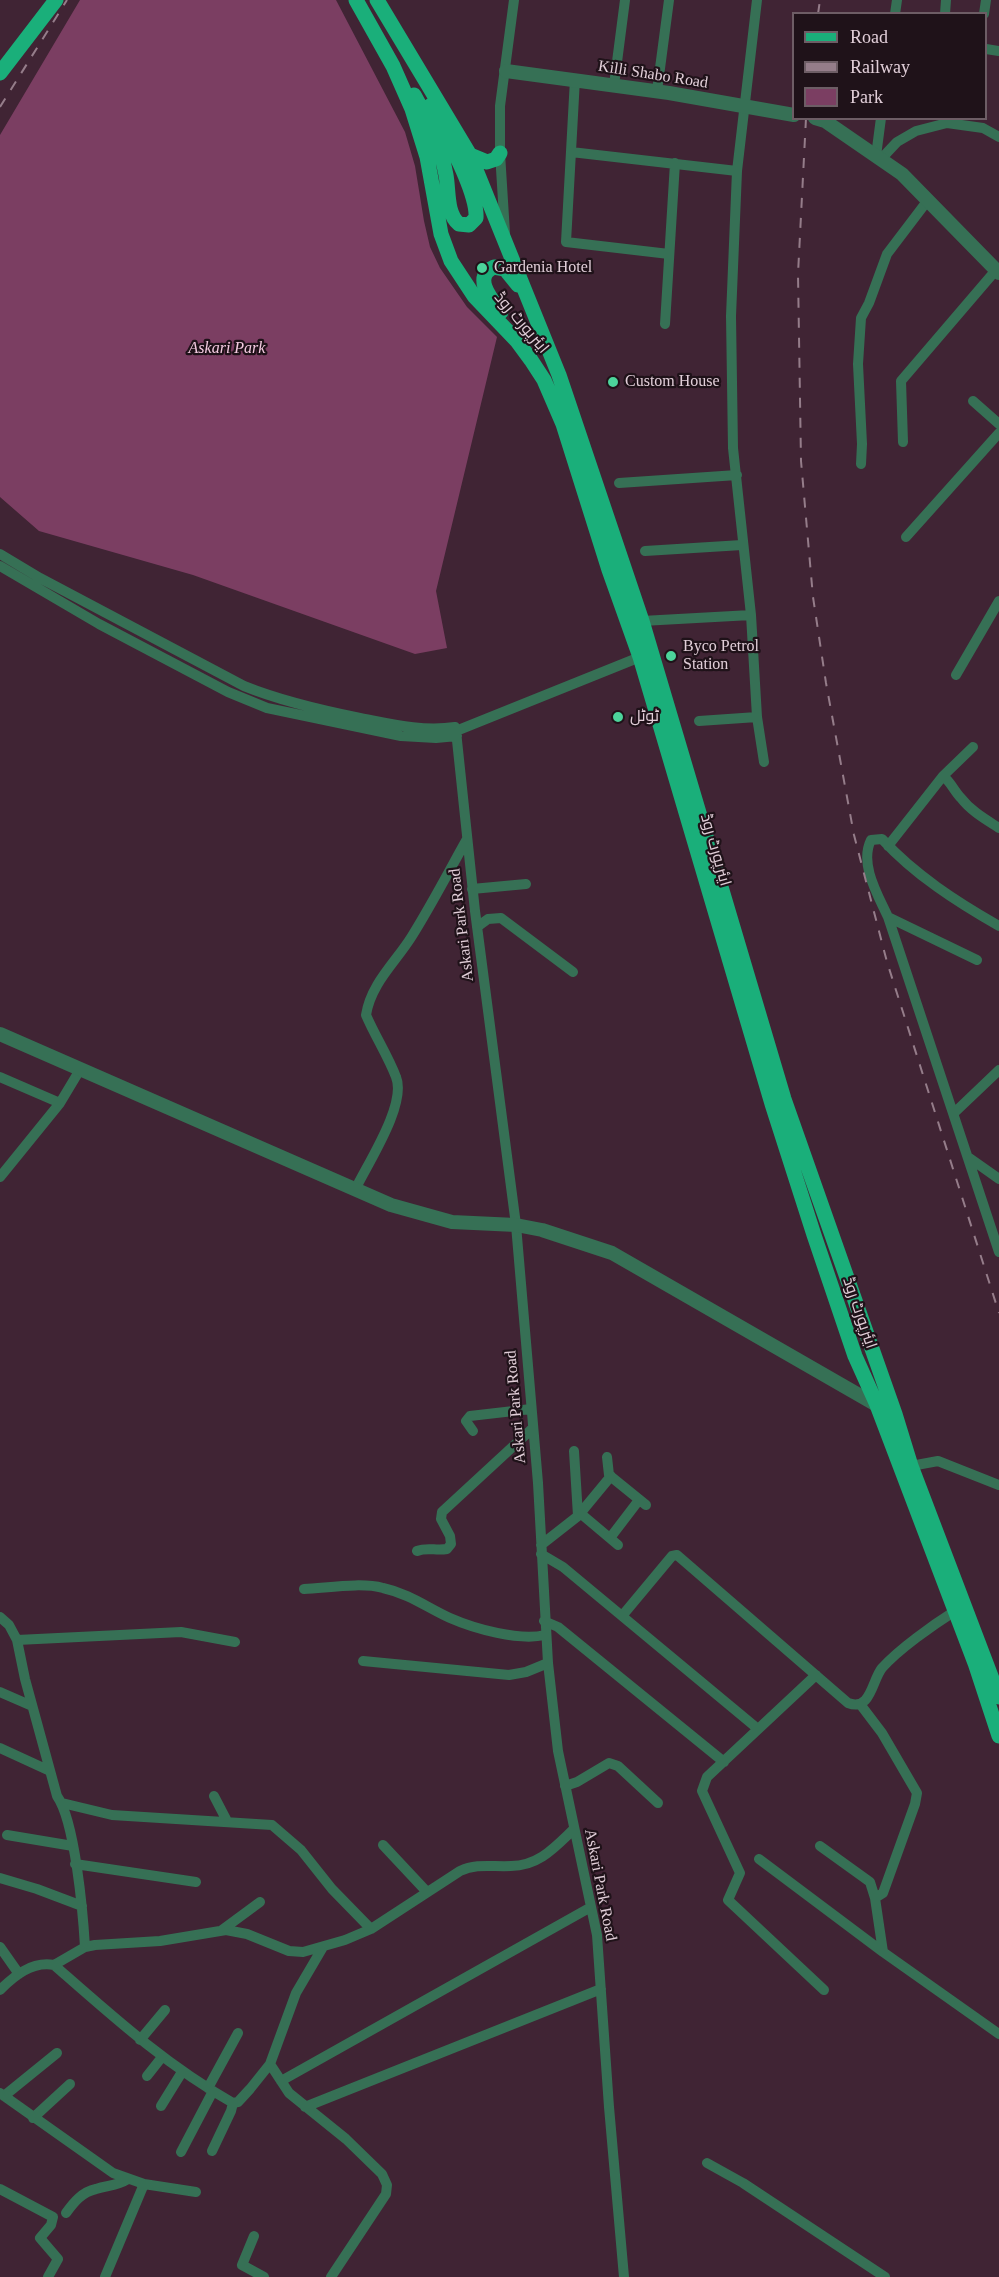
<!DOCTYPE html>
<meta charset="utf-8">
<style>
body{margin:0}
#map{position:relative;width:999px;height:2277px;overflow:hidden;background:#402434;font-family:"Times New Roman",serif}
canvas{display:block}
.legend{position:absolute;left:792px;top:12px;width:195px;height:108px;box-sizing:border-box;background:#1f1219;border:2px solid #6d5d65;margin:0;padding:8px 10px;list-style:none;font-size:18px;color:#e1ced8}
.legend li{display:flex;align-items:center;gap:12px;height:30px}
.legend b{width:30px;border:2px solid #6d5d65}
</style>
<div id="map">
<canvas width="999" height="2277"></canvas>
<ul class="legend">
<li><b style="height:8px;background:#1aaf7a"></b>Road</li>
<li><b style="height:8px;background:#957d8a"></b>Railway</li>
<li><b style="height:16px;background:#7b3e62"></b>Park</li>
</ul>
</div>
<script>
const g = document.querySelector('canvas').getContext('2d');
g.lineJoin = 'round';
function fill(path, color) { g.fillStyle = color; g.fill(path, 'evenodd'); }
function strokePath(path, color, width, dash) { g.strokeStyle = color; g.lineWidth = width; g.lineCap = dash ? 'butt' : 'round'; g.setLineDash(dash || []); g.stroke(path); }
function drawText(font, color, halo, rows, align = 'center') {
  g.font = font + ' "Times New Roman",Cairo,serif'; g.lineWidth = 4.5; g.setLineDash([]); g.textBaseline = 'middle'; g.strokeStyle = halo; g.fillStyle = color; for (const [text, x, y, turn = 0] of rows) {
    g.save(); g.translate(x, y); g.rotate((+turn || 0) * Math.PI / 180); g.textAlign = isNaN(turn) ? turn : align; if (halo) g.strokeText(text, 0, 0); g.fillText(text, 0, 0); g.restore();
  }
}
fill(new Path2D(`
 M 80,0 L 336,0 L 405,132 L 415,166 L 424,221 L 430,247 L 440,268 L 467,307 L 497,337 L 436,591 L 447,648 L 415,654 L 193,575 L 39,531 L 0,497 L 0,135 Z`), '#7b3e62');
strokePath(new Path2D(`
 M 757,0 L 737,171 L 731,316 L 733,448 L 751,615 L 757,717 L 764,762
 M 895,14 L 897,0
 M 945,14 L 946,0
 M 984,14 L 986,0
 M 986,49 L 999,51
 M 575,79 L 566,242 L 669,254
 M 614,85 L 625,0
 M 657,91 L 669,0
 M 571,152 L 737,171
 M 876,156 L 881,118
 M 881,159 L 897,142 L 916,131 L 947,123 L 983,128 L 999,137
 M 505,233 L 500,153 L 500,106 L 514,0
 M 665,324 L 675,163
 M 973,401 L 999,424
 M 903,442 L 901,381 L 996,270
 M 861,464 L 862,444 L 858,364 L 861,318 L 869,303 L 887,254 L 928,200
 M 619,483 L 737,475
 M 906,537 L 999,433
 M 645,551 L 742,545
 M 0,554 L 40,578 L 244,686 C 281,701 320,710 360,718 C 391,724 423,732 455,727 L 456,731
 M 0,566 L 99,624 L 228,692 L 267,708 L 401,736 L 436,738 L 457,736
 M 642,621 L 751,615
 M 956,675 L 999,601
 M 699,721 L 757,717
 M 943,776 C 951,782 954,791 961,798 C 971,811 985,819 999,828
 M 888,846 L 943,776 L 973,747
 M 472,889 L 526,884
 M 888,917 L 999,1252
 M 477,927 L 488,919 L 501,918 L 573,972
 M 977,960 L 888,917 C 878,895 859,864 871,840 L 882,839 C 915,875 957,902 999,926
 M 0,1077 L 60,1103
 M 954,1113 L 999,1070
 M 968,1157 L 999,1179
 M 0,1177 L 60,1103 L 81,1068
 M 356,1188 C 368,1163 407,1104 396,1077 C 388,1056 375,1036 366,1015 C 371,983 396,962 412,936 C 432,904 449,871 467,839
 M 473,1431 L 466,1421 L 470,1416 L 531,1409
 M 574,1451 L 578,1516
 M 607,1457 L 609,1475 L 646,1505
 M 911,1466 L 938,1461 L 999,1485
 M 580,1513 L 618,1545
 M 610,1538 L 639,1500
 M 541,1545 L 578,1516 L 611,1476
 M 417,1551 C 427,1547 436,1551 447,1549 L 451,1544 L 450,1536 L 441,1519 L 442,1512 L 533,1428
 M 541,1554 L 563,1567 L 758,1729
 M 304,1589 C 327,1588 361,1582 383,1588 C 410,1594 426,1607 450,1618 C 475,1629 519,1641 545,1635
 M 622,1616 L 672,1556 L 677,1555 L 848,1703 C 871,1712 872,1680 882,1668 C 899,1649 933,1625 955,1611
 M 0,1617 L 9,1625 L 17,1640 L 25,1679 L 57,1796 C 75,1821 83,1913 85,1947
 M 544,1621 L 558,1627 L 724,1762
 M 17,1640 L 181,1632 L 235,1642
 M 363,1661 L 509,1675 L 526,1672 L 548,1663
 M 816,1675 L 707,1777 L 702,1791 L 740,1873 L 728,1900 L 824,1990
 M 0,1692 L 32,1706
 M 860,1704 L 882,1733 L 917,1793 L 915,1804 L 883,1893 L 875,1898 L 883,1952 L 999,2034
 M 0,1748 L 50,1771
 M 565,1786 L 577,1782 L 609,1763 L 618,1766 L 658,1803
 M 214,1796 L 227,1821
 M 62,1803 L 112,1815 L 272,1825 L 301,1850 L 332,1889 L 371,1929
 M 7,1835 L 73,1846
 M 383,1845 L 427,1892
 M 820,1846 L 870,1882 L 875,1898
 M 759,1859 L 883,1952
 M 75,1864 L 196,1882
 M 0,1878 L 37,1889 L 82,1906
 M 222,1930 L 260,1902
 M 0,1947 L 19,1974
 M 54,1965 L 85,1947 L 95,1945 L 160,1941 L 226,1930 L 247,1934 L 289,1951 L 303,1952 L 345,1940 L 371,1929 L 460,1871 C 477,1863 492,1867 511,1866 C 539,1866 555,1847 574,1829
 M 0,1990 C 14,1976 32,1961 54,1965 C 111,2015 166,2065 233,2103
 M 140,2040 L 165,2010
 M 270,2064 L 289,2093 L 346,2139 L 382,2174 L 387,2185 L 386,2194 L 331,2277
 M 147,2076 L 162,2057
 M 281,2081 L 591,1907
 M 208,2088 L 238,2033
 M 0,2093 L 113,2173 L 144,2184 L 196,2192
 M 4,2096 L 57,2053
 M 161,2106 L 182,2072
 M 305,2107 L 601,1989
 M 33,2118 L 70,2084
 M 212,2151 L 231,2111 L 233,2103 L 238,2102 L 250,2089 L 270,2064 L 296,1993 L 323,1947
 M 181,2152 L 213,2091
 M 707,2163 L 743,2183 L 885,2277
 M 0,2189 L 53,2217 L 51,2225 L 40,2238 L 58,2259 L 48,2277
 M 66,2213 C 74,2202 82,2192 96,2189 C 108,2185 117,2186 128,2179
 M 254,2236 L 242,2265 L 264,2277
 M 105,2277 L 144,2184
 M 624,2277 L 609,2107 L 597,1935 L 558,1751 L 548,1663 L 538,1483 L 516,1225 L 475,911 L 456,731 L 640,657`), '#367055', 10);
strokePath(new Path2D(`
 M 506,71 L 669,93 L 794,115
 M 815,118 L 825,121 L 902,174 L 999,273
 M 0,1034 L 391,1205 L 452,1222 L 516,1225 L 542,1230 L 612,1253 L 880,1407`), '#367055', 14);
strokePath(new Path2D(`
 M 356,0 L 393,66 L 412,109 L 427,157 L 441,234 L 451,261 L 474,296 L 517,341 L 531,360 L 544,380 L 563,424 L 609,570 L 640,657 L 772,1104 L 814,1235 L 855,1356 L 877,1405 L 975,1663 L 999,1736
 M 377,0 L 470,155 L 559,375 L 642,621 L 784,1099 L 895,1414 L 911,1466 L 999,1697
 M 0,73 L 56,0
 M 414,95 C 428,120 441,146 446,175 C 449,191 446,213 459,224 L 469,225 L 476,218 C 478,191 443,131 431,105
 M 470,155 L 487,162 L 496,159 L 500,153
 M 501,312 C 491,299 472,277 494,267 L 505,269 L 518,285`), '#1aaf7a', 15);
strokePath(new Path2D(`
 M 818,14 L 820,0
 M 0,107 L 67,0
 M 806,118 L 798,274 L 801,461 L 813,597 L 826,683 L 854,835 L 887,962 L 999,1313`), '#957d8a', 2, [10, 10]);
for (const [x, y, r, color] of [
 [482,268,6,"#4cd49b"],
 [613,382,6,"#4cd49b"],
 [671,656,6,"#4cd49b"],
 [618,717,6,"#4cd49b"]
]) { const dot = new Path2D(); dot.arc(x, y, r, 0, 2 * Math.PI); g.fillStyle = color; g.fill(dot); strokePath(dot, '#1f1219', 2); }
drawText('16px', '#e1ced8', '#1f1219', [
 ["Killi Shabo Road",653,75,9],
 ["ایئرپورٹ روڈ",521,323,50],
 ["ایئرپورٹ روڈ",715,850,74],
 ["Askari Park Road",462,925,-97],
 ["ایئرپورٹ روڈ",859,1313,71],
 ["Askari Park Road",516,1407,-95],
 ["Askari Park Road",600,1885,79]
]);
drawText('16px', '#e1ced8', '#1f1219', [
 ["Gardenia Hotel",494,268],
 ["Custom House",625,382],
 ["Byco Petrol",683,647],
 ["Station",683,665],
 ["ٹوٹل",630,717]
], 'left');
drawText('italic 16px', '#f3cae0', '#1f1219', [
 ["Askari Park",227,349]
]);
</script>
